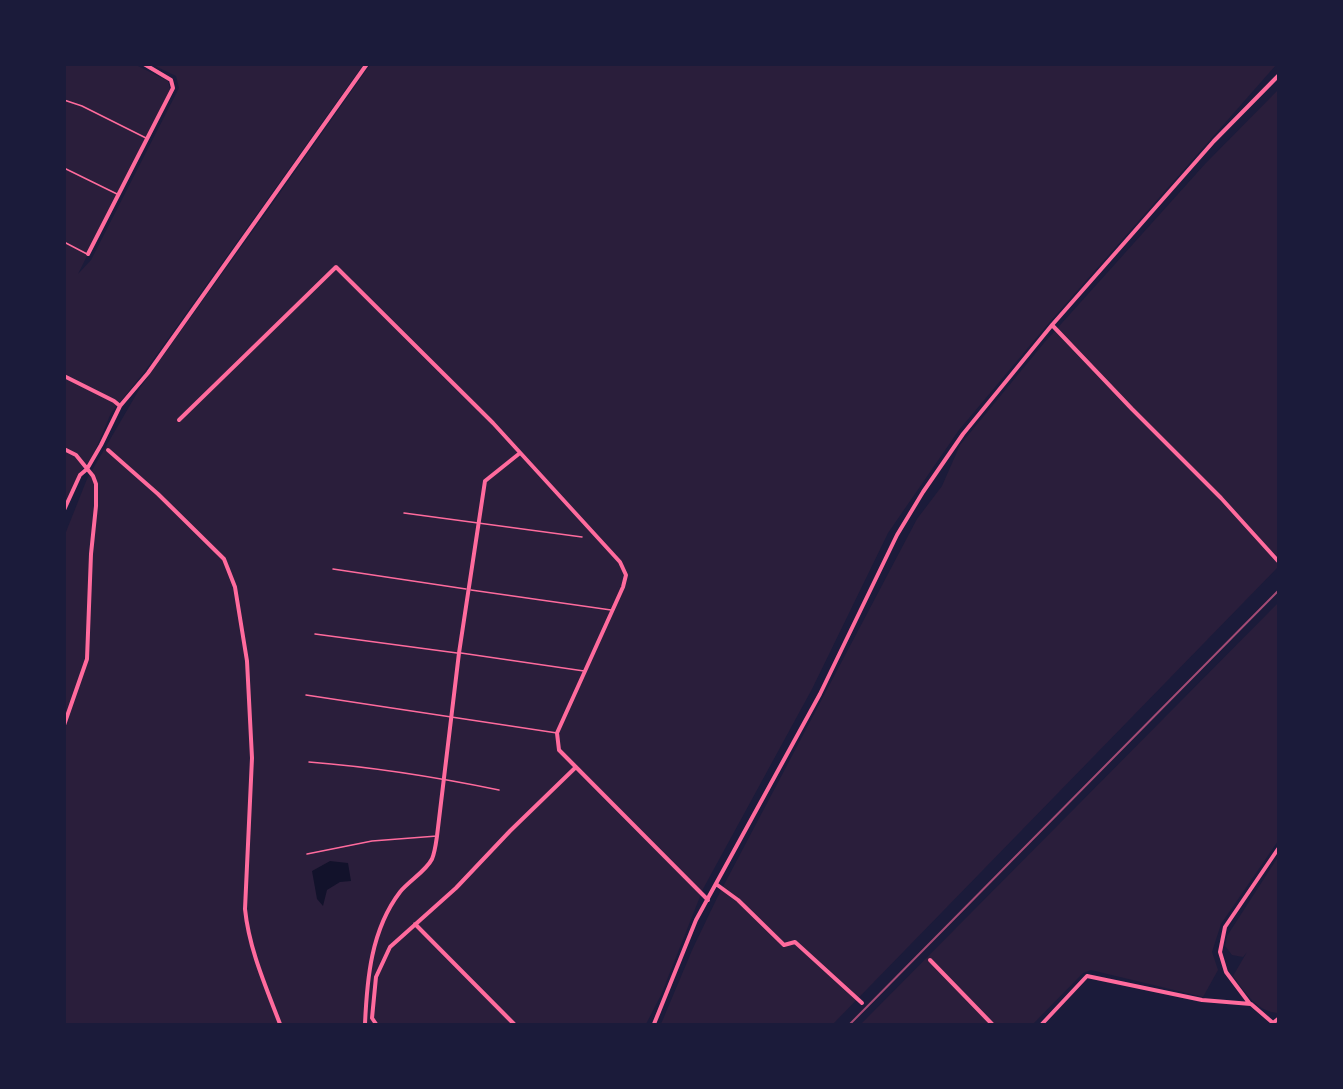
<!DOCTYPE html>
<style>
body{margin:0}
#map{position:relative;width:1343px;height:1089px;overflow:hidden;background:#1b1b3a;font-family:Lato,sans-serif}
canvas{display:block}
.frame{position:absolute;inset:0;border:66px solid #1b1b3a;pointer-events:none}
</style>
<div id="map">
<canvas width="1343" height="1089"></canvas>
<div class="frame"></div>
</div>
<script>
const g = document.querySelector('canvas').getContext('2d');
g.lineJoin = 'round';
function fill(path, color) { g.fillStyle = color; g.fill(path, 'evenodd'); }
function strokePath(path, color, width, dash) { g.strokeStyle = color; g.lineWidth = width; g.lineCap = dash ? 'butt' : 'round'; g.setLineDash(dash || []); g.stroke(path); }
fill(new Path2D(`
 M 65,65 L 136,65 L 168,81 L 170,89 L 78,274 L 91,260 L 179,88 L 176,76 L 153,65 L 363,65 L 145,371 L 111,413 L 92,458 L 80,472 L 65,504 Z
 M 370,65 L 1276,65 L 1048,324 L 959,430 L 888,533 L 812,689 L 703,889 L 661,995 L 646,1024 L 65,1024 L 64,537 L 87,479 L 140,388 L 268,210 Z
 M 1278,90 L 1278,567 L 833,1024 L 661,1024 L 693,948 L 717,898 L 917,519 L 942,486 L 960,445 L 1044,343 L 1205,164 Z
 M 1278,603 L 1278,841 L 1221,924 L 1212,952 L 1218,970 L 1203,997 L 1091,970 L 1083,973 L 1033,1024 L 861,1024 Z
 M 1278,857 L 1278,1013 C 1257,1012 1245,992 1233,976 L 1247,952 L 1243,957 L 1232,955 L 1225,946 L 1227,936 Z`), '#2a1e3b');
fill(new Path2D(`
 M 330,861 L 348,863 L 351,881 L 340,882 L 327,890 L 323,906 L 317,899 L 312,871 Z`), '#12122b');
strokePath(new Path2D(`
 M 64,100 L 82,106 L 146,138
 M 64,168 L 117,194
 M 64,242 L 87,254
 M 404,513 L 582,537
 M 333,569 L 466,589
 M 471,590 L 611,610
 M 315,634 L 457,653
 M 461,653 L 584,671
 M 306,695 L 557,733
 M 309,762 C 373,767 436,777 499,790
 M 307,854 L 372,841 L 437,836`), '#ff6b9d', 1.5);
strokePath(new Path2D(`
 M 88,254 L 173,88 L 171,80 L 144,64
 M 1052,325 L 1132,409 L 1221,498 L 1278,561
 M 64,376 L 114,401 L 120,406
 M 179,420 L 336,267 L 493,423 L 620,562 L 626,575 L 623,587 L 557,733 L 559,750 L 708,900
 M 64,449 L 76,455 L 93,476 L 96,484 L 96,506 L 91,554 L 87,659 L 64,725
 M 108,450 L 158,494 L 224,559 L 235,587 L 247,661 L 252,758 L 245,909 C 249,949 266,987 280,1024
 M 64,510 L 80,475 L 87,469 L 101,445 L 120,406 L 148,373 L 367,64
 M 716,884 L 738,900 L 784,945 L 795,942 L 862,1003
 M 415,924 L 514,1024
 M 930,960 L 992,1024
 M 1250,1004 L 1226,972 L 1220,952 L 1225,927 L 1278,849
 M 365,1024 C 367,979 371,930 400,892 C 409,881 426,871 432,859 C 435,852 436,843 437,836 L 459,653 L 485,481 L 520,453
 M 376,1024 L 372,1018 L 376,977 L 390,947 L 456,888 L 510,831 L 576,767
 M 654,1024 L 696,920 L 820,694 L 897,535 L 923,492 L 963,434 L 1052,325 L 1214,141 L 1278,76
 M 1042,1024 L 1087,976 L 1202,1000 L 1251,1004 L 1273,1023 L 1278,1019`), '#ff6b9d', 4);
strokePath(new Path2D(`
 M 850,1024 L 1278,591`), '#a44b75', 2);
</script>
